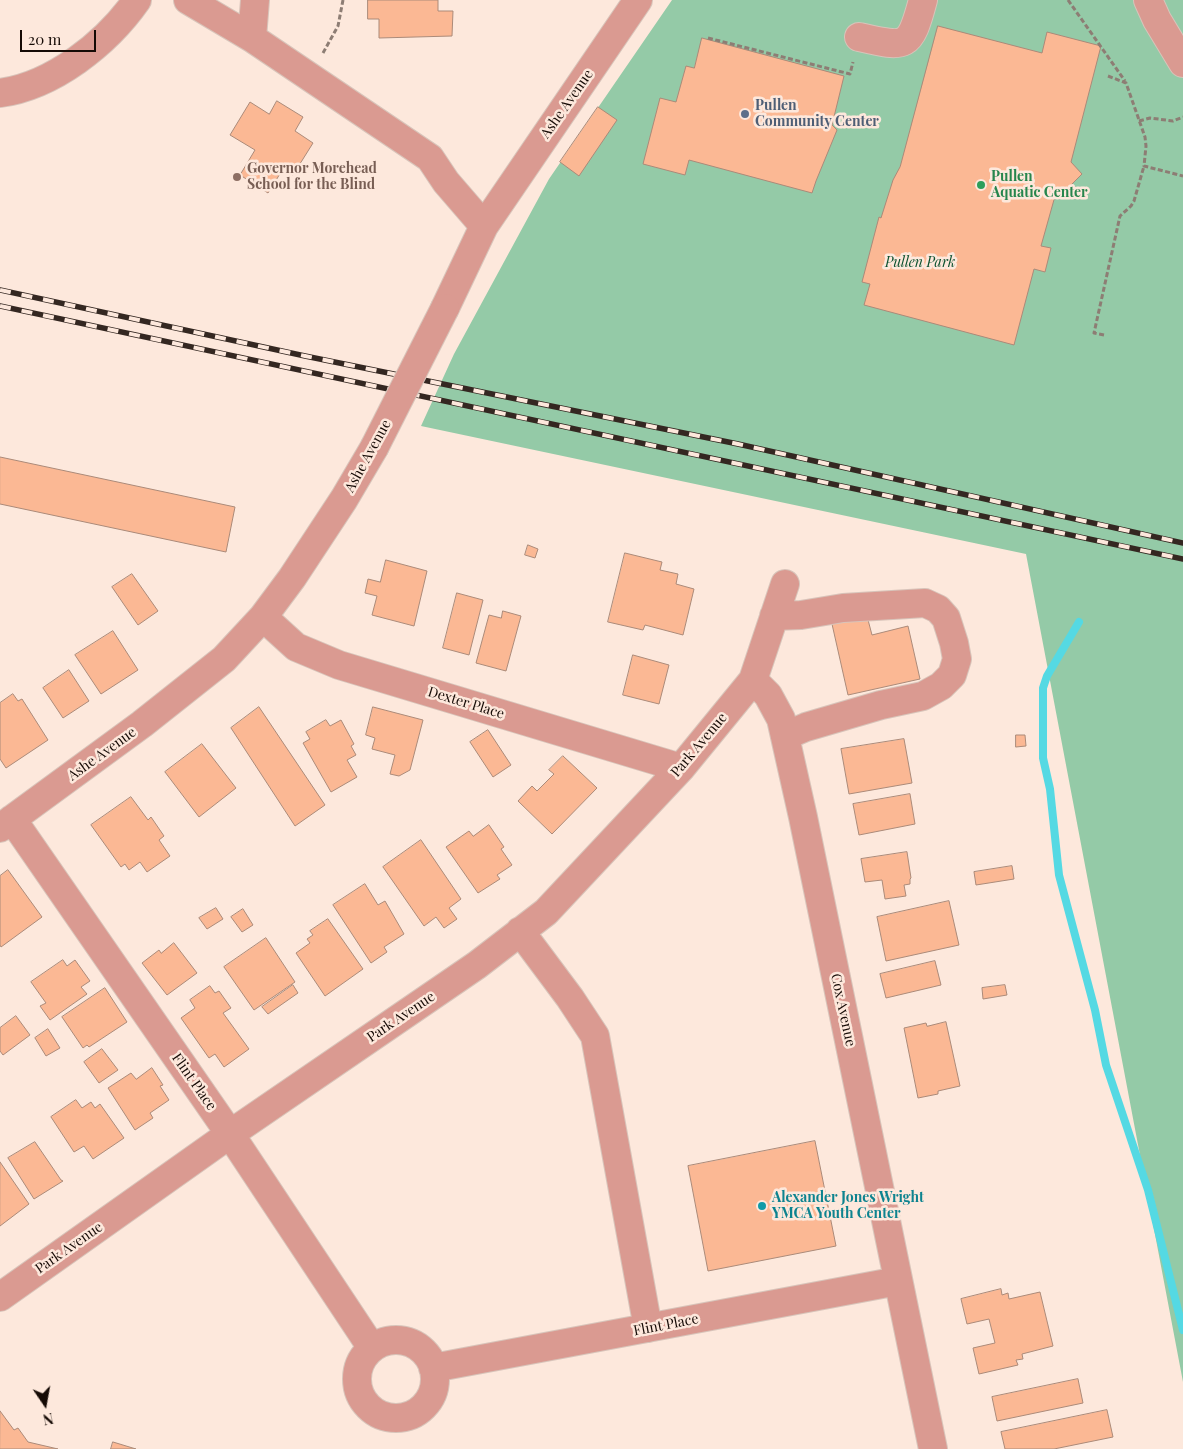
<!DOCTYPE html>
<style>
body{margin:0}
#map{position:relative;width:1183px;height:1449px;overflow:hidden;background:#fde8dc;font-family:"Playfair Display",serif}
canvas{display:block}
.north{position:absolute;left:20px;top:1379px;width:50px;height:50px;-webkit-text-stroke:4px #fde8dc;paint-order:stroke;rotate:168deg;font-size:14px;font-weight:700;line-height:20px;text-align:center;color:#150a05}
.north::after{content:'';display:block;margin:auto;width:18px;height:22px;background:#150a05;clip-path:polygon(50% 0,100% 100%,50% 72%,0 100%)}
.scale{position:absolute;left:20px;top:30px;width:76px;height:22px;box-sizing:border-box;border:2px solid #150a05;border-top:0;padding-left:6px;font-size:15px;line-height:18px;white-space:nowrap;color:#150a05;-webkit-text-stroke:4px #fde8dc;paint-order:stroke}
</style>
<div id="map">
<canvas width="1183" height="1449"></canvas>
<div class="north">N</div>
<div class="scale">20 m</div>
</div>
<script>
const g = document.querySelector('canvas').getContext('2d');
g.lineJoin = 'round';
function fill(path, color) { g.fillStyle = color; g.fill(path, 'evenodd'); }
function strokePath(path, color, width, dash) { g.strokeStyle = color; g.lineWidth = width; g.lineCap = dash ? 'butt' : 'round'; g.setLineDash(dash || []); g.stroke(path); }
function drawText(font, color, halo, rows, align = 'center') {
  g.font = font + ' "Playfair Display",serif'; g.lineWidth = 5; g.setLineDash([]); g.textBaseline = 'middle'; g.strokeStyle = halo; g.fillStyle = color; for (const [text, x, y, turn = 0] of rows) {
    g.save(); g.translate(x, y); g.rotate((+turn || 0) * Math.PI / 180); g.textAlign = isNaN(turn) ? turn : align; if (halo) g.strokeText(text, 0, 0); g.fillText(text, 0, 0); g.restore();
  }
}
fill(new Path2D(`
 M 672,0 L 1183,0 L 1183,1382 L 1026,554 L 421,426 L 454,354 L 549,179 Z`), '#94caa7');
strokePath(new Path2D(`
 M 1079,622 L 1047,676 L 1043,688 L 1043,758 L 1050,789 L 1059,875 L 1095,1010 L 1106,1065 L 1148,1190 L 1183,1330`), '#55d9e3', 8);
const building = new Path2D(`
 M 368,0 L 438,0 L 438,11 L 453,11 L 452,36 L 379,38 L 379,19 L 368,19 Z
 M 938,26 L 1042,53 L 1047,32 L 1101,46 L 1071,162 L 1082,174 L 1065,191 L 1057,189 L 1041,246 L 1051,248 L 1045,272 L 1034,269 L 1014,345 L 864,305 L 870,284 L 862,282 L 879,217 L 881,218 L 893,180 L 900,167 Z
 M 702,38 L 844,76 L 832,125 L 837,130 L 816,181 L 812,193 L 689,160 L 685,175 L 643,164 L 660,98 L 676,102 L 686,66 L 694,68 Z
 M 277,101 L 303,117 L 295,131 L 313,143 L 293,175 L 283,169 L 268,193 L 240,175 L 255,150 L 230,135 L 250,102 L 269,114 Z
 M 598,107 L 617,120 L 579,176 L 560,162 Z
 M 0,457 L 235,507 L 226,552 L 0,504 Z
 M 528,545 L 538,549 L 535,558 L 525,555 Z
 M 625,553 L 662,562 L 660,570 L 678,574 L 676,584 L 694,589 L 683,635 L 645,625 L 643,630 L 608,622 Z
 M 386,560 L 427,571 L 414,626 L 372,615 L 377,596 L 365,593 L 368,579 L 380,582 Z
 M 132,574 L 158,611 L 138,625 L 112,587 Z
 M 457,593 L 483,600 L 469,655 L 443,648 Z
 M 503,611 L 521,616 L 506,671 L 476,663 L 489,615 L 501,618 Z
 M 867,616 L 872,635 L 908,626 L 920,679 L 848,695 L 832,624 Z
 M 113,631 L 138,670 L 101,694 L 75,655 Z
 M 633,655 L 669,665 L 659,704 L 623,695 Z
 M 69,670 L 89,701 L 63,718 L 43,688 Z
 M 13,694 L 18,701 L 22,699 L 48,740 L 6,768 L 0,759 L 0,703 Z
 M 259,707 L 325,805 L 295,826 L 231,728 Z
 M 373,707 L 423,720 L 410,770 L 399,776 L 390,774 L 395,755 L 372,749 L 375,738 L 366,735 Z
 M 326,720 L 330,726 L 341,720 L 354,744 L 351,746 L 356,755 L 347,760 L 357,777 L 331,792 L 303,743 L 310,739 L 306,732 Z
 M 488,730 L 511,765 L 493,777 L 470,742 Z
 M 1016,735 L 1025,735 L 1026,746 L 1016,747 Z
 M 904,739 L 912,783 L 849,794 L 841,749 Z
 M 202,744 L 236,788 L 199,817 L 165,772 Z
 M 563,756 L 597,788 L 552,834 L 518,801 L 532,786 L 537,791 L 554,774 L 549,770 Z
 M 910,794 L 915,824 L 859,835 L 853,804 Z
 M 131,797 L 148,820 L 151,817 L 164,836 L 159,840 L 170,856 L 147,872 L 140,862 L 129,870 L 125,864 L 121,867 L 91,825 Z
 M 489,825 L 504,847 L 501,849 L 512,865 L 497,875 L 500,879 L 478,893 L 446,847 L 469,831 L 473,836 Z
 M 421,840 L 461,899 L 449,908 L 457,919 L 444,928 L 436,917 L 424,926 L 383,867 Z
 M 907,852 L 911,878 L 910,879 L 910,884 L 904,885 L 906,896 L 885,899 L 882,880 L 865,882 L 861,859 Z
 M 1012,866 L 1014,879 L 976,885 L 974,872 Z
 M 8,870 L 42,917 L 1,947 L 0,945 L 0,876 Z
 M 365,884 L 378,905 L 385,901 L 404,934 L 384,947 L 387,952 L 371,963 L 333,905 Z
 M 949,901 L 959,945 L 886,961 L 877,917 Z
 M 216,908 L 223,919 L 207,929 L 199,918 Z
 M 243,909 L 253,925 L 242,932 L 231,917 Z
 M 328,919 L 363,969 L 325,996 L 296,953 L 310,943 L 307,939 L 313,935 L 310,931 Z
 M 266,938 L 295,982 L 254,1010 L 224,967 Z
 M 174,943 L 197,973 L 167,995 L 142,963 L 159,950 L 161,953 Z
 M 63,960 L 67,966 L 75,960 L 90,981 L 81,987 L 87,994 L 50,1020 L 40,1006 L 46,1003 L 31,982 Z
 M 935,961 L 941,985 L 886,998 L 880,974 Z
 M 293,985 L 298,993 L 268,1014 L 262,1007 Z
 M 1005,985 L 1007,995 L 983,999 L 982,988 Z
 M 210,986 L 215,993 L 219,991 L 231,1008 L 223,1013 L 249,1049 L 224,1067 L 215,1054 L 209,1058 L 181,1018 L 195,1008 L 190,1000 Z
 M 105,988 L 127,1022 L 89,1047 L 87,1045 L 83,1048 L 62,1017 Z
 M 16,1016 L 30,1035 L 3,1055 L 0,1051 L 0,1028 Z
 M 946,1022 L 960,1086 L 938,1091 L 938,1094 L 918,1098 L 904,1028 L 926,1023 L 927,1026 Z
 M 48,1029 L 60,1048 L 46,1056 L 35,1038 Z
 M 102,1049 L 118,1070 L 99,1083 L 84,1062 Z
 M 152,1068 L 163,1085 L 160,1086 L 169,1100 L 150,1113 L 153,1118 L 135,1130 L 108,1088 L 131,1073 L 136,1079 Z
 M 76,1100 L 82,1108 L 91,1102 L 95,1108 L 100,1104 L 124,1138 L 93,1159 L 84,1146 L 74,1152 L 51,1117 Z
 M 815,1141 L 836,1246 L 708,1271 L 688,1166 Z
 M 35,1142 L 61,1180 L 63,1181 L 34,1199 L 8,1158 Z
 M 0,1162 L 29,1204 L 0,1226 Z
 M 1001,1289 L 1002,1295 L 1008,1293 L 1009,1299 L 1040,1292 L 1053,1346 L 1022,1354 L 1023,1359 L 1016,1360 L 1018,1365 L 979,1374 L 973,1348 L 995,1343 L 989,1319 L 967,1324 L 961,1299 Z
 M 1078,1379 L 1083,1403 L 997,1421 L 992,1397 Z
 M 1107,1410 L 1113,1437 L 1054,1449 L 1005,1449 L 1001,1432 Z
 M 0,1411 L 14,1430 L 18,1428 L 28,1442 L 58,1449 L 0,1449 Z
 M 113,1442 L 136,1449 L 111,1449 Z`);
fill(building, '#fbb894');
strokePath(building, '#ab8a79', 1);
const minor = new Path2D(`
 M 188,0 L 252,38 L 430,158 L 446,182 L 484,226
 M 1148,0 L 1157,20 L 1183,63
 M 859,37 C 907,48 910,49 923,0
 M 252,38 L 255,0
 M 0,93 C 53,86 107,43 137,0
 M 445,308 L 484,226 L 638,0
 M 785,584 L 753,680 L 768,695 L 781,719 L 803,817 L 933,1449
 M 774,616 L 801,615 L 843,608 L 925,603 L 938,609 L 946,618 L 954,643 L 957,659 L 952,675 L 941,686 L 923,696 L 881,705 L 806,727 L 785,736
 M 263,617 L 296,647 L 339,665 L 681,768
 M 12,819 L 230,1134 L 372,1348
 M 0,828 L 142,724 L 224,659 L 263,617 L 292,578 L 344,499 L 374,448
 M 520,931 L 570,998 L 595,1036 L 648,1328
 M 0,1297 L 230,1134 L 477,965 L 546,912 L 681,768 L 753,680
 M357 1379a39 39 0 1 1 78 0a39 39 0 1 1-78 0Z
 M 433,1368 L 898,1281`);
strokePath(minor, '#d8c4ba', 30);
strokePath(new Path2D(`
 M 1068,0 L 1125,81
 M 708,38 L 850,74 L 853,62
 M 323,53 L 338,26 L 343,0
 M 1108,76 L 1126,83 L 1145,137 L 1146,146 L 1144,166 L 1183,176
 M 1139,121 L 1150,118 L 1173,121 L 1183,117
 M 1104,335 L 1094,333 L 1120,216 L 1131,206 L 1134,201 L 1144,166`), '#8d7d74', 3, [5, 2.5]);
strokePath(minor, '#da9a91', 28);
const rail = new Path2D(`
 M 0,290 L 305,356 L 738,444 L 1183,543
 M 0,306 L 1183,559`);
strokePath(rail, '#342721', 5.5);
strokePath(rail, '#fde8dc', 4, [11]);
const minorBridge = new Path2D(`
 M 374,448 L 445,308`);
strokePath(minorBridge, '#d8c4ba', 30, []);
strokePath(minorBridge, '#da9a91', 28);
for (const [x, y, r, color] of [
 [745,114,5,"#5c6f8a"],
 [237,177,5,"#8d6e63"],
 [981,185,5,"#2e9e5b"],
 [762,1206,5,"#0f9aa8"]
]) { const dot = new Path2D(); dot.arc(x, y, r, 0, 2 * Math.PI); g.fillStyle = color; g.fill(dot); strokePath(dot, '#fde8dc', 2); }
drawText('14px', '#150a05', '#fde8dc', [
 ["Ashe Avenue",567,104,-55],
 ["Ashe Avenue",368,456,-61],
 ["Dexter Place",466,703,17],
 ["Park Avenue",699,745,-50],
 ["Ashe Avenue",102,754,-36],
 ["Cox Avenue",843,1010,78],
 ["Park Avenue",401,1017,-34],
 ["Flint Place",194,1082,55],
 ["Park Avenue",69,1248,-35],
 ["Flint Place",666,1325,-11]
]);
drawText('bold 14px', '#4e5e75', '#fde8dc', [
 ["Pullen",755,106],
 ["Community Center",755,122]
], 'left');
drawText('bold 14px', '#785e54', '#fde8dc', [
 ["Governor Morehead",247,169],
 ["School for the Blind",247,185]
], 'left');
drawText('bold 14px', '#27864d', '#fde8dc', [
 ["Pullen",991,177],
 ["Aquatic Center",991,193]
], 'left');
drawText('italic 14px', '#0c512f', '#fde8dc', [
 ["Pullen Park",920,263]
]);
drawText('bold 14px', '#0d838f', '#fde8dc', [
 ["Alexander Jones Wright",772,1198],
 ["YMCA Youth Center",772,1214]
], 'left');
</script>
